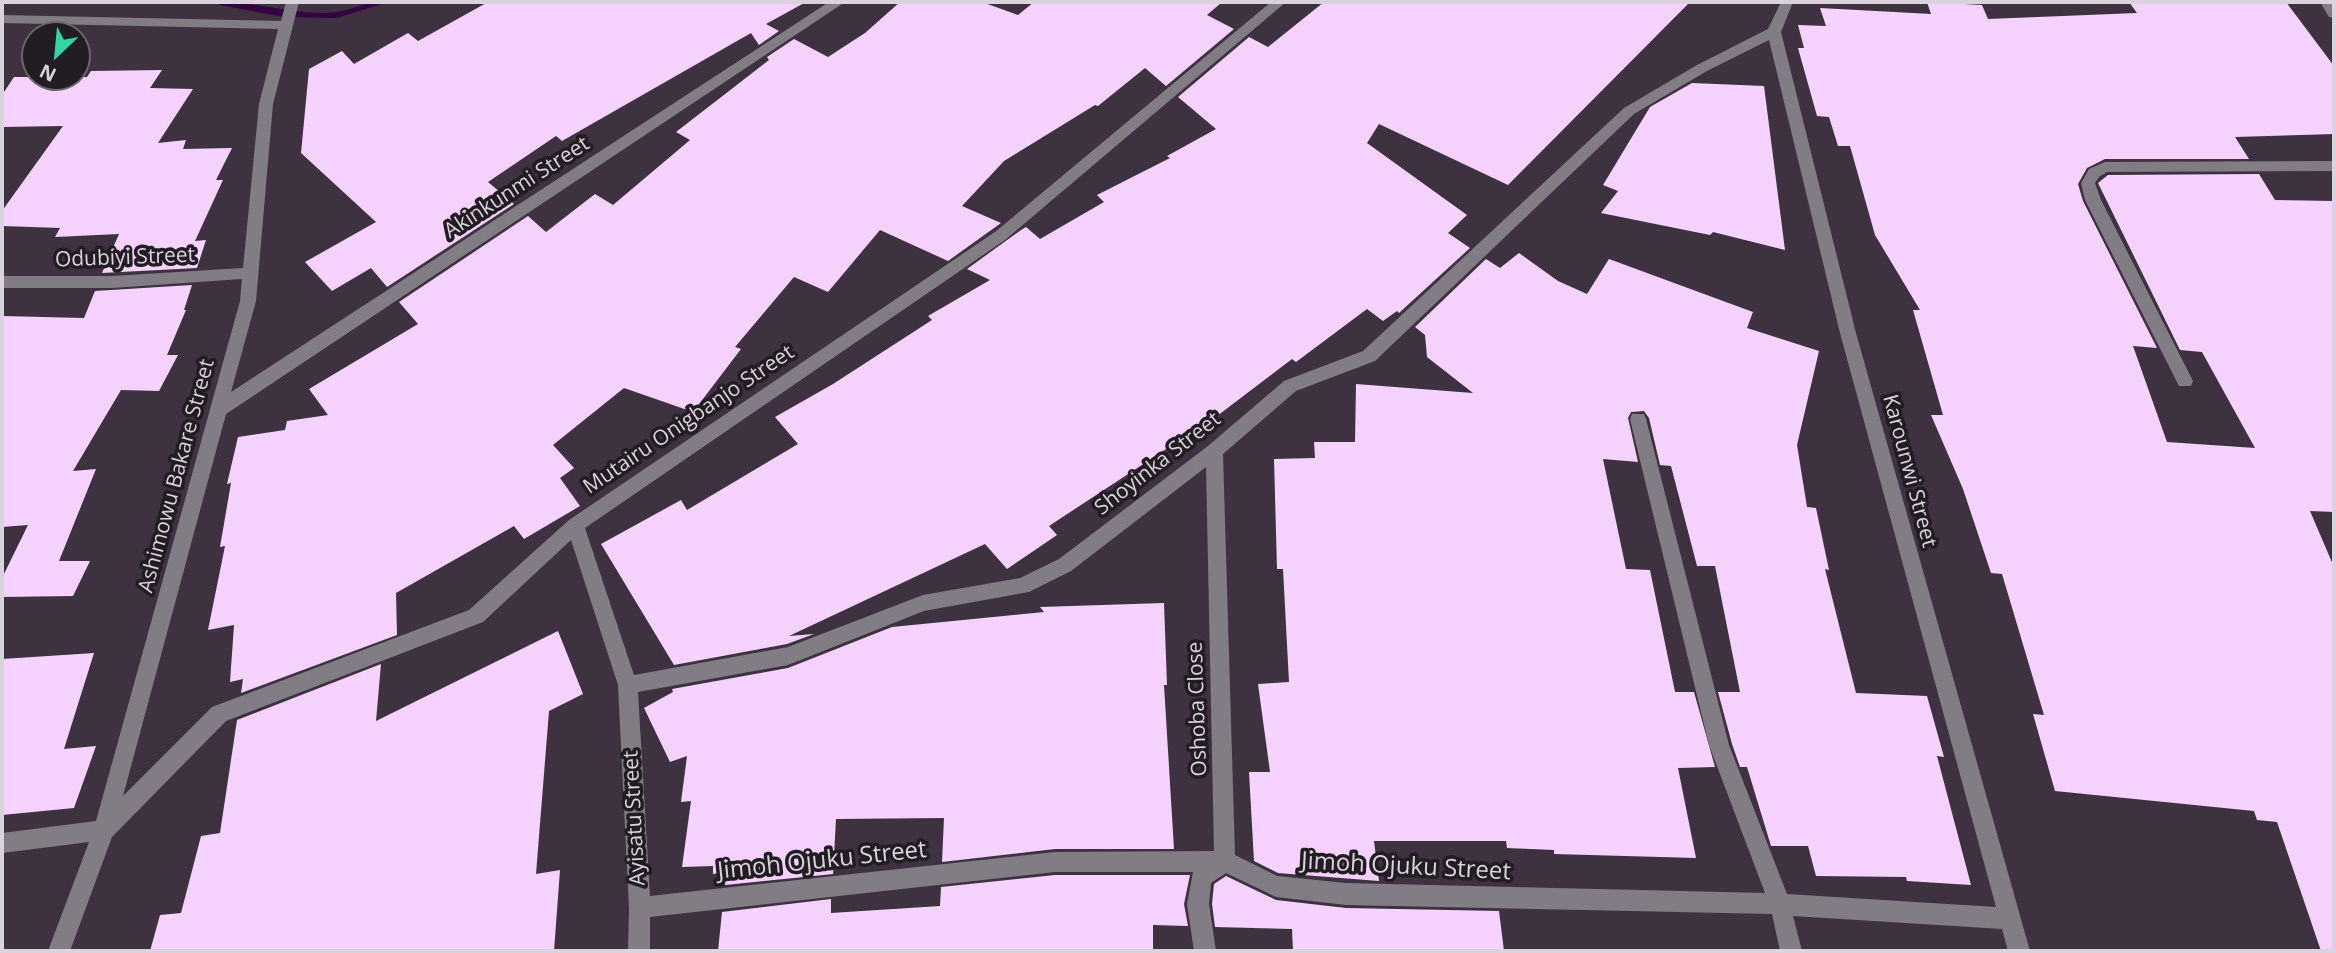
<!DOCTYPE html>
<style>
body{margin:0}
#map{position:relative;width:2336px;height:953px;overflow:hidden;background:#3e3241;font-family:"Open Sans",sans-serif}
canvas{display:block}
.frame{position:absolute;inset:0;border:4px solid #dad2dc;pointer-events:none}
.north{position:absolute;left:21px;top:21px;width:70px;height:70px;box-sizing:border-box;background:#221c23;border:2px solid #6c656d;border-radius:50%;rotate:206deg;font-size:19px;font-weight:700;line-height:28px;text-align:center;color:#dad2dc}
.north::after{content:'';display:block;margin:auto;width:24px;height:32px;background:#34d4a8;clip-path:polygon(50% 0,100% 100%,50% 72%,0 100%)}
</style>
<div id="map">
<canvas width="2336" height="953"></canvas>
<div class="frame"></div>
<div class="north">N</div>
</div>
<script>
const g = document.querySelector('canvas').getContext('2d');
g.lineJoin = 'round';
function fill(path, color) { g.fillStyle = color; g.fill(path, 'evenodd'); }
function drawText(font, color, halo, rows, align = 'center') {
  g.font = font + ' "Open Sans",sans-serif'; g.lineWidth = 7; g.setLineDash([]); g.textBaseline = 'middle'; g.strokeStyle = halo; g.fillStyle = color; for (const [text, x, y, turn = 0] of rows) {
    g.save(); g.translate(x, y); g.rotate((+turn || 0) * Math.PI / 180); g.textAlign = isNaN(turn) ? turn : align; if (halo) g.strokeText(text, 0, 0); g.fillText(text, 0, 0); g.restore();
  }
}
fill(new Path2D(`
 M 215,2 C 255,0 295,17 336,12 C 353,10 366,1 384,2 L 382,4 L 337,18 L 284,17 L 220,5 Z`), '#340240');
fill(new Path2D(`
 M 488,2 L 806,2 L 766,24 L 779,31 L 759,45 L 751,33 L 562,141 L 556,136 L 488,182 L 514,204 L 387,287 L 371,268 L 332,291 L 305,262 L 376,222 L 301,153 L 309,69 L 342,51 L 354,64 L 408,33 L 418,41 Z
 M 900,2 L 982,2 L 1018,15 L 1034,2 L 1222,2 L 1207,15 L 1234,29 L 1166,86 L 1145,68 L 1098,106 L 1095,105 L 1004,161 L 962,206 L 1001,223 L 948,261 L 880,230 L 828,292 L 794,277 L 735,347 L 741,349 L 693,412 L 624,388 L 553,445 L 574,468 L 560,478 L 580,506 L 524,539 L 514,526 L 396,593 L 397,635 L 241,693 L 243,679 L 230,682 L 234,625 L 208,630 L 225,546 L 220,547 L 231,483 L 227,484 L 238,437 L 285,430 L 287,421 L 328,415 L 309,389 L 418,324 L 399,302 L 528,216 L 546,232 L 595,194 L 613,205 L 690,140 L 676,132 L 769,60 L 767,57 L 794,39 L 828,57 L 865,33 Z
 M 1324,2 L 1690,2 L 1508,185 L 1379,124 L 1367,143 L 1467,215 L 1448,233 L 1470,248 L 1399,313 L 1397,311 L 1383,321 L 1367,309 L 1296,362 L 1292,359 L 1221,413 L 1049,526 L 1057,535 L 1007,569 L 985,544 L 789,636 L 814,634 L 787,644 L 674,665 L 601,544 L 681,500 L 687,510 L 798,444 L 775,417 L 833,384 L 932,320 L 928,316 L 990,280 L 967,269 L 1021,230 L 1026,227 L 1040,239 L 1104,202 L 1097,195 L 1170,158 L 1167,156 L 1216,129 L 1178,97 L 1249,37 L 1268,47 Z
 M 1927,2 L 1982,5 L 1988,19 L 2137,13 L 2129,2 L 2286,2 L 2334,66 L 2334,134 L 2235,137 L 2249,159 L 2105,159 L 2087,168 L 2078,184 L 2083,201 L 2157,348 L 2133,346 L 2167,442 L 2255,448 L 2202,352 L 2180,350 L 2098,183 L 2108,175 L 2259,174 L 2275,200 L 2334,201 L 2334,512 L 2310,511 L 2334,567 L 2334,951 L 2321,951 L 2277,822 L 2257,820 L 2254,811 L 2055,791 L 2033,714 L 2044,715 L 2002,574 L 1991,573 L 1963,489 L 1931,415 L 1943,415 L 1913,310 L 1920,310 L 1875,235 L 1850,146 L 1838,146 L 1829,117 L 1817,116 L 1798,48 L 1804,48 L 1798,25 L 1826,26 L 1820,8 L 1931,14 Z
 M 162,70 L 150,88 L 193,89 L 158,143 L 186,140 L 183,149 L 232,148 L 216,180 L 223,180 L 195,241 L 206,240 L 197,268 L 102,273 L 119,234 L 55,237 L 60,228 L 2,226 L 2,211 L 63,126 L 2,127 L 2,95 L 14,77 L 87,77 L 91,71 Z
 M 1692,83 L 1764,86 L 1785,250 L 1713,232 L 1710,235 L 1601,213 L 1618,191 L 1603,185 L 1650,107 Z
 M 1519,253 L 1558,281 L 1587,294 L 1609,259 L 1753,312 L 1747,328 L 1819,351 L 1797,445 L 1807,507 L 1816,508 L 1829,570 L 1825,569 L 1856,693 L 1927,696 L 1944,757 L 1937,756 L 1971,885 L 1907,881 L 1906,877 L 1816,876 L 1808,846 L 1771,846 L 1747,767 L 1740,767 L 1732,744 L 1718,692 L 1740,692 L 1715,566 L 1697,566 L 1671,466 L 1660,465 L 1649,418 L 1644,411 L 1631,412 L 1628,418 L 1638,462 L 1603,459 L 1626,569 L 1650,570 L 1675,692 L 1694,692 L 1715,767 L 1678,768 L 1696,858 L 1554,854 L 1554,850 L 1507,848 L 1506,841 L 1374,841 L 1379,881 L 1278,873 L 1254,861 L 1249,772 L 1270,772 L 1258,684 L 1289,682 L 1283,569 L 1277,569 L 1274,459 L 1315,458 L 1314,442 L 1355,442 L 1356,384 L 1473,393 L 1427,357 L 1425,335 L 1415,327 L 1486,259 L 1500,268 Z
 M 192,285 L 184,310 L 186,310 L 167,355 L 178,355 L 159,391 L 121,390 L 73,471 L 96,469 L 59,561 L 90,561 L 73,596 L 2,597 L 2,578 L 28,525 L 2,527 L 2,316 L 84,318 L 95,291 Z
 M 1164,603 L 1167,685 L 1164,685 L 1174,849 L 1055,849 L 942,862 L 944,818 L 836,819 L 833,874 L 725,885 L 726,872 L 713,874 L 713,866 L 682,867 L 691,801 L 681,802 L 687,756 L 670,762 L 644,708 L 673,692 L 672,689 L 788,668 L 892,627 L 1044,612 L 1040,607 Z
 M 558,631 L 583,694 L 549,711 L 536,874 L 560,870 L 554,951 L 150,951 L 160,915 L 181,913 L 201,836 L 220,833 L 237,720 L 381,664 L 376,721 Z
 M 94,653 L 64,749 L 96,746 L 74,808 L 2,815 L 2,659 Z
 M 1055,875 L 1190,875 L 1184,904 L 1188,926 L 1153,925 L 1153,951 L 718,951 L 722,912 L 831,899 L 831,913 L 940,906 L 941,887 Z
 M 1226,876 L 1276,900 L 1346,908 L 1499,911 L 1504,951 L 1293,951 L 1292,929 L 1215,927 L 1212,904 L 1214,884 Z`), '#f5d3fe');
fill(new Path2D(`
 M 286,2 L 299,2 L 273,104 L 256,301 L 231,392 L 829,2 L 845,2 L 226,414 L 123,796 L 212,707 L 469,610 L 569,520 L 995,232 L 1271,2 L 1286,2 L 1005,240 L 585,528 L 634,675 L 788,647 L 923,595 L 1020,578 L 1059,559 L 1208,446 L 1284,381 L 1363,351 L 1624,108 L 1697,65 L 1768,29 L 1781,2 L 1793,2 L 1781,32 L 1856,333 L 2030,951 L 2008,951 L 2002,929 L 1793,916 L 1802,951 L 1780,951 L 1772,914 L 1346,905 L 1276,897 L 1226,873 L 1211,883 L 1209,904 L 1216,951 L 1194,951 L 1187,904 L 1193,872 L 1055,872 L 650,917 L 650,951 L 628,951 L 629,908 L 618,685 L 571,540 L 483,622 L 226,721 L 112,837 L 70,951 L 48,951 L 89,842 L 2,853 L 2,833 L 96,821 L 240,301 L 242,279 L 112,288 L 2,288 L 2,276 L 112,276 L 243,268 L 259,104 L 278,29 L 2,23 L 2,15 L 281,21 ZM 1769,40 L 1840,333 L 1996,907 L 1787,894 L 1729,745 L 1646,419 L 1644,414 L 1632,414 L 1630,419 L 1709,745 L 1765,893 L 1346,883 L 1277,876 L 1235,855 L 1223,454 L 1296,391 L 1375,361 L 1634,114 L 1707,71 ZM 1206,467 L 1214,851 L 1055,852 L 650,896 L 638,692 L 788,665 L 924,611 L 1029,592 L 1071,571 Z
 M 2320,2 L 2333,2 L 2334,18 L 2329,17 Z
 M 2334,161 L 2334,171 L 2107,172 L 2099,177 L 2095,183 L 2101,200 L 2193,381 L 2191,386 L 2179,386 L 2085,200 L 2081,183 L 2089,169 L 2105,162 Z`), '#827c84');
drawText('21px', '#dad2dc', '#221c23', [
 ["Akinkunmi Street",517,188,-33],
 ["Odubiyi Street",125,258,-2],
 ["Mutairu Onigbanjo Street",689,420,-34],
 ["Shoyinka Street",1158,464,-38],
 ["Karounwi Street",1909,471,75],
 ["Ashimowu Bakare Street",177,476,-75],
 ["Oshoba Close",1198,709,-92],
 ["Ayisatu Street",635,818,-93]
]);
drawText('24px', '#dad2dc', '#221c23', [
 ["Jimoh Ojuku Street",822,861,-6],
 ["Jimoh Ojuku Street",1406,867,3]
]);
</script>
